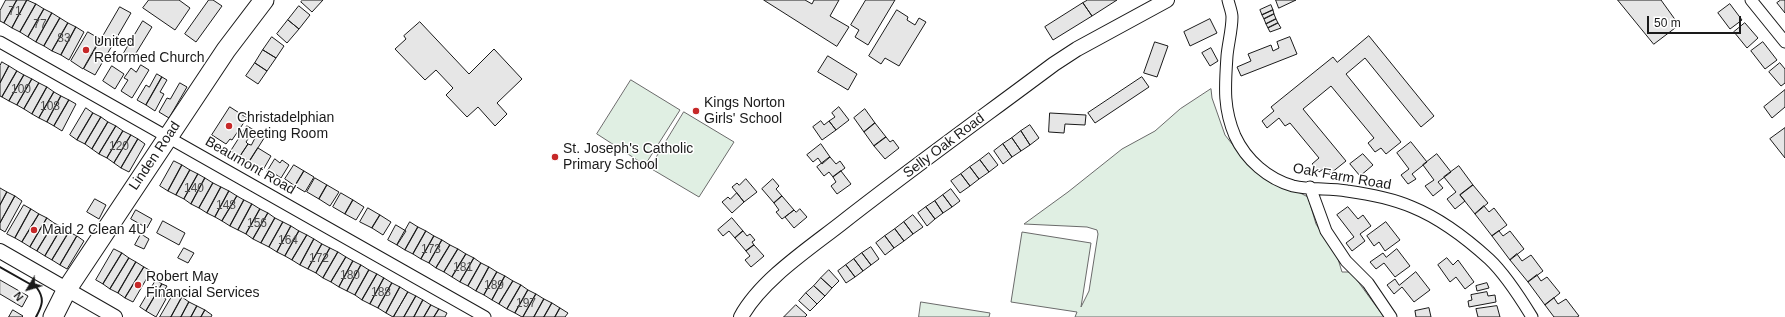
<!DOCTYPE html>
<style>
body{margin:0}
#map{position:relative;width:1785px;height:317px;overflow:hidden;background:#fff;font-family:Helvetica,sans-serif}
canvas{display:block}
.north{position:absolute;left:8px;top:269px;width:40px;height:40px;-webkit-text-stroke:3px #fff;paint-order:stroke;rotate:232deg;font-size:11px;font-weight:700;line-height:16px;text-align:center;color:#1a1a1a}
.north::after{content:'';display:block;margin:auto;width:14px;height:18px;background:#1a1a1a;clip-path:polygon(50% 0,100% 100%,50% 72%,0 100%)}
.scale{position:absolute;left:1647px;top:16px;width:94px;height:18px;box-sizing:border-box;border:2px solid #1a1a1a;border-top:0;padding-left:5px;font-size:12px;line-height:14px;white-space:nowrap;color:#1a1a1a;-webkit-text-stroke:3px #fff;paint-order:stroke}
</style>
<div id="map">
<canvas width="1785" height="317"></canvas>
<div class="north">N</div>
<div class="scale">50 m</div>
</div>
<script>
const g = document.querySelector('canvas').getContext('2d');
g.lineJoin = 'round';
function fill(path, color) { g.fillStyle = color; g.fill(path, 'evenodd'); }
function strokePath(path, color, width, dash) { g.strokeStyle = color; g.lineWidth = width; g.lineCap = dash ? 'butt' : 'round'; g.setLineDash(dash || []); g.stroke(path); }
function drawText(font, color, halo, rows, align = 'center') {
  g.font = font + ' Helvetica,sans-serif'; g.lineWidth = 3; g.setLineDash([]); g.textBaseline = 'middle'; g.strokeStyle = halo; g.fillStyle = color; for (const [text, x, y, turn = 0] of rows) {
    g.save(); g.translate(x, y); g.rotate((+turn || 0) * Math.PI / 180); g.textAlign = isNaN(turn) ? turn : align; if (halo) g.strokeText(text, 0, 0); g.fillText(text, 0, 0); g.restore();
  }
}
const green = new Path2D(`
 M 631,80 L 680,110 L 645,165 L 597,134 Z
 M 1211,89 L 1212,98 L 1225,135 L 1251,168 L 1308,197 L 1316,224 L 1338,259 L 1342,272 L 1351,272 L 1384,317 L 1075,317 L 1077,312 L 1011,302 L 1022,232 L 1091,243 L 1081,307 L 1089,291 L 1098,234 L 1097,230 L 1087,227 L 1024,224 L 1068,192 L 1122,149 L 1155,131 L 1180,109 Z
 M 684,112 L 734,142 L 699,197 L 650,168 Z
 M 921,302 L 990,313 L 989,317 L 919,317 Z`);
fill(green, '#e0efe3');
strokePath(green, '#6a6a6a', 1);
const building = new Path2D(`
 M 6,0 L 17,0 L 4,23 L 0,21 L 0,11 Z
 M 17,0 L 27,0 L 12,28 L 4,23 Z
 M 27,0 L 36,4 L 20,32 L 12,28 Z
 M 149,0 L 179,0 L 190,8 L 175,30 L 143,8 Z
 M 209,0 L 213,0 L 222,6 L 196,42 L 185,34 Z
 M 303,0 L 323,0 L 312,12 L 301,2 Z
 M 764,0 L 805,0 L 812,4 L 814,0 L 839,0 L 830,16 L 849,27 L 837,46 Z
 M 866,0 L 895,0 L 868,45 L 855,37 L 859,30 L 851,25 Z
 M 1088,0 L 1117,0 L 1092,16 L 1083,3 Z
 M 1276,0 L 1296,0 L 1279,8 Z
 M 1618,0 L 1661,0 L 1679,25 L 1654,44 Z
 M 1781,0 L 1785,0 L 1785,13 L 1777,3 Z
 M 1083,3 L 1092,16 L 1053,40 L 1045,27 Z
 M 36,4 L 44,9 L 28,37 L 20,32 Z
 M 1730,4 L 1742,20 L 1730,29 L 1718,13 Z
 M 1271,5 L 1273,10 L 1262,15 L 1260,10 Z
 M 299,6 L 310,15 L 299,29 L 288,20 Z
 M 120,7 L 131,13 L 95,75 L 84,69 Z
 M 44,9 L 52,13 L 36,42 L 28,37 Z
 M 897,10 L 908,17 L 907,20 L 915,25 L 919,18 L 926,22 L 899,66 L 885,58 L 881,64 L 869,56 Z
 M 1273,10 L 1274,14 L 1264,19 L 1262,15 Z
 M 52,13 L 60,18 L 44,46 L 36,42 Z
 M 1274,14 L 1276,19 L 1266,24 L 1264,19 Z
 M 60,18 L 68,23 L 52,51 L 44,46 Z
 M 1210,19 L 1217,33 L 1190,46 L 1184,32 Z
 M 1276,19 L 1278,23 L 1268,28 L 1266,24 Z
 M 288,20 L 299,29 L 287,43 L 277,34 Z
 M 143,21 L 152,27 L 133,58 L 124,53 Z
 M 420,22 L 469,74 L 494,49 L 522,79 L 497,103 L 507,114 L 495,126 L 478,107 L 467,117 L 446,95 L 453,88 L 436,70 L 425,80 L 395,49 L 406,39 L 404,36 Z
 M 68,23 L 76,27 L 61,55 L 52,51 Z
 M 1278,23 L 1281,28 L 1270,32 L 1268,28 Z
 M 1745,23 L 1758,38 L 1747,48 L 1734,32 Z
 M 76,27 L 84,32 L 69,60 L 61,55 Z
 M 88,32 L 100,39 L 83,69 L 71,61 Z
 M 1369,36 L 1434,116 L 1421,127 L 1365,58 L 1346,74 L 1401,142 L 1386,154 L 1381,148 L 1375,152 L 1368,143 L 1374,138 L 1331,86 L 1303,109 L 1346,161 L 1331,173 L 1326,167 L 1319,172 L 1312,164 L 1319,158 L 1290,123 L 1285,126 L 1279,118 L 1267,128 L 1262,121 L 1274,111 L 1271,107 L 1333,57 L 1337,62 Z
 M 272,37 L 284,46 L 276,58 L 263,50 Z
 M 1290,37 L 1297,54 L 1241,76 L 1237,67 L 1251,61 L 1248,54 L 1271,45 L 1273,51 L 1279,48 L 1277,42 Z
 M 1155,42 L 1168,46 L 1157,77 L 1144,73 Z
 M 1763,42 L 1777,60 L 1765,69 L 1751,51 Z
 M 1211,48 L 1218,61 L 1210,66 L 1202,53 Z
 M 263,50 L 276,58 L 267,71 L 255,63 Z
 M 828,56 L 857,74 L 848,90 L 818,72 Z
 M 2,62 L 9,66 L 0,83 L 0,66 Z
 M 255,63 L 267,71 L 258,84 L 246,76 Z
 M 1780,63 L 1785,69 L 1785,83 L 1781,86 L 1769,72 Z
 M 141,65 L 149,70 L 132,98 L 121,91 L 128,80 L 124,78 L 131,68 L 136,72 Z
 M 9,66 L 17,71 L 2,97 L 0,96 L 0,83 Z
 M 112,66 L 124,74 L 115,89 L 103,81 Z
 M 17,71 L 24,75 L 9,101 L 2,97 Z
 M 157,74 L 162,77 L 146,105 L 137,100 L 146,85 L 149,87 Z
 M 24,75 L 32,79 L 17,105 L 9,101 Z
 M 162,77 L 167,80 L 160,92 L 164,94 L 155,111 L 146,105 Z
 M 1142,77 L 1149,87 L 1095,123 L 1088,113 Z
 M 32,79 L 39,83 L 24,109 L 17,105 Z
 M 39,83 L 47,87 L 32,114 L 24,109 Z
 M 180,83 L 187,87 L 169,118 L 159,112 L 167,98 L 170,99 Z
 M 47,87 L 54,92 L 39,118 L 32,114 Z
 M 1785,90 L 1785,107 L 1772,118 L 1764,107 Z
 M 54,92 L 61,96 L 47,122 L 39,118 Z
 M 61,96 L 69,100 L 54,126 L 47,122 Z
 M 69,100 L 76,104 L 62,131 L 54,126 Z
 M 230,107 L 247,118 L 232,140 L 230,139 L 226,144 L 212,135 Z
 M 839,107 L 849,120 L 836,130 L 829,121 L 835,117 L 832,113 Z
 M 86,108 L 93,113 L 77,140 L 70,135 Z
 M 865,109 L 875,123 L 864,132 L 854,118 Z
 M 93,113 L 101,117 L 85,144 L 77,140 Z
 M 1050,113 L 1086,115 L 1085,125 L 1065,124 L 1064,133 L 1049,132 Z
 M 101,117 L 108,122 L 92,149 L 85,144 Z
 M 821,121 L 824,125 L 829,121 L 836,130 L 822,140 L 813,127 Z
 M 108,122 L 116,126 L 99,154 L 92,149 Z
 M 875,123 L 886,137 L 874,146 L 864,132 Z
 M 1030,125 L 1039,138 L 1030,145 L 1021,131 Z
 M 116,126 L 123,131 L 107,158 L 99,154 Z
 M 247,126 L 254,130 L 246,142 L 248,144 L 240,156 L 231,151 Z
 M 1785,128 L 1785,158 L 1770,139 Z
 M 123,131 L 131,135 L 114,163 L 107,158 Z
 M 259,131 L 266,135 L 249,162 L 240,156 L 248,144 L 251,145 Z
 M 1021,131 L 1030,145 L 1021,151 L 1012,138 Z
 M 131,135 L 138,139 L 121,168 L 114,163 Z
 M 886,137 L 890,142 L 893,140 L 899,148 L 885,159 L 874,146 Z
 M 1012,138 L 1021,151 L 1012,157 L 1003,144 Z
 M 138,139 L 145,144 L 129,172 L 121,168 Z
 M 1411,142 L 1427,162 L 1412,174 L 1416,179 L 1408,184 L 1401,175 L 1409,169 L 1397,153 Z
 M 821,144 L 830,157 L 822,164 L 818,158 L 813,162 L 807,155 Z
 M 1003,144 L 1012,157 L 1003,164 L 994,151 Z
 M 258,148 L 271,156 L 263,170 L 249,162 Z
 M 989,153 L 998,165 L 989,172 L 980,160 Z
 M 1363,154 L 1373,165 L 1360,176 L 1350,164 Z
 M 1437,154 L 1451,172 L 1438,182 L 1443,188 L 1433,196 L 1425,186 L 1434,180 L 1423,165 Z
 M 830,157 L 836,164 L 840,161 L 845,168 L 833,177 L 829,172 L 824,176 L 817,167 Z
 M 275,159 L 280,163 L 282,160 L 289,165 L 281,178 L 275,174 L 274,177 L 267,172 Z
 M 980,160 L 989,172 L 979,179 L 970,167 Z
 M 174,161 L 182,165 L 168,191 L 160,186 Z
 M 182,165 L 190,170 L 176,195 L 168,191 Z
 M 294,165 L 304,171 L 295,186 L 285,179 Z
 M 1459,166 L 1473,185 L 1460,195 L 1465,201 L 1455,209 L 1447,199 L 1456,192 L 1444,177 Z
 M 970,167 L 979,179 L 970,186 L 961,174 Z
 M 190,170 L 198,174 L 184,199 L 176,195 Z
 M 304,171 L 314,177 L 305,192 L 295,186 Z
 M 841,171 L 851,184 L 837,194 L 831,186 L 836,182 L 833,177 Z
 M 198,174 L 205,178 L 191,204 L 184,199 Z
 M 961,174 L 970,186 L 960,193 L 951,181 Z
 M 205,178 L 213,183 L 199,208 L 191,204 Z
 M 315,178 L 327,185 L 319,199 L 307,192 Z
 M 746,179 L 757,192 L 744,202 L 732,187 L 737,183 L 739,185 Z
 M 773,179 L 779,186 L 776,189 L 782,196 L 774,203 L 762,189 Z
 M 213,183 L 221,187 L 207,213 L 199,208 Z
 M 327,185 L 339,192 L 330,206 L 319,199 Z
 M 1473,185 L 1488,203 L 1475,214 L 1460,195 Z
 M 221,187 L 229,191 L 215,217 L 207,213 Z
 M 0,188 L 7,192 L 0,205 Z
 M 951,189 L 960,201 L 952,207 L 943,195 Z
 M 229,191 L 237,196 L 222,221 L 215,217 Z
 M 7,192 L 15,196 L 0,223 L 0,205 Z
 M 341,193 L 353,200 L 345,214 L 333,207 Z
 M 737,193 L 744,202 L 732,213 L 722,202 L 728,197 L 730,199 Z
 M 943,195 L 952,207 L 943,213 L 935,201 Z
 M 15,196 L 22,201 L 5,232 L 0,229 L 0,223 Z
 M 237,196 L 244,200 L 230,226 L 222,221 Z
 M 782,196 L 794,210 L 782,219 L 776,212 L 779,210 L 774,203 Z
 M 95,199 L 106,205 L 99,219 L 87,212 Z
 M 244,200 L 252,204 L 238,230 L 230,226 Z
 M 353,200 L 364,207 L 356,220 L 345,214 Z
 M 935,201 L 943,213 L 935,219 L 926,207 Z
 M 252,204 L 260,209 L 246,234 L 238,230 Z
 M 24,205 L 31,209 L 15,238 L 7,234 Z
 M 1484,206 L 1489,212 L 1494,208 L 1507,225 L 1492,236 L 1475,214 Z
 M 926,207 L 935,219 L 927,226 L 918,213 Z
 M 1348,207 L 1358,219 L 1363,215 L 1371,226 L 1360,234 L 1365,241 L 1352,251 L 1346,243 L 1354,237 L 1337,215 Z
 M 368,208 L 380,215 L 372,228 L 360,222 Z
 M 31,209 L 39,214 L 22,242 L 15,238 Z
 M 260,209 L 268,213 L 253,239 L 246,234 Z
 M 800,209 L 807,217 L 794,228 L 785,217 L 794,210 L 796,212 Z
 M 136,210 L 152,219 L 147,228 L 131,219 Z
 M 268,213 L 275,218 L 261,243 L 253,239 Z
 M 39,214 L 47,218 L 30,247 L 22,242 Z
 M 380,215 L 391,222 L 383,235 L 372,228 Z
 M 913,215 L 923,227 L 913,234 L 904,222 Z
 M 47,218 L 54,223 L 37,251 L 30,247 Z
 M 275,218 L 283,222 L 269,247 L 261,243 Z
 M 732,218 L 743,231 L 735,238 L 729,231 L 723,236 L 718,230 Z
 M 163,221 L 185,233 L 179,245 L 157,233 Z
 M 283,222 L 291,226 L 277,252 L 269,247 Z
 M 410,222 L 418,227 L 405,250 L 397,245 Z
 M 904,222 L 913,234 L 904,241 L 895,229 Z
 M 1386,222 L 1400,240 L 1385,251 L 1379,242 L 1374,246 L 1367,236 Z
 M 54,223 L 62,227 L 45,256 L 37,251 Z
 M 396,225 L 406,231 L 397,245 L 388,240 Z
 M 291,226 L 299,231 L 285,256 L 277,252 Z
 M 62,227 L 69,232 L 52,260 L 45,256 Z
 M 418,227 L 426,231 L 413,254 L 405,250 Z
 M 895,229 L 904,241 L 894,248 L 885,236 Z
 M 299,231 L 307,235 L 292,260 L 285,256 Z
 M 426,231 L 434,236 L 421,259 L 413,254 Z
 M 743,231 L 747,236 L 750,234 L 755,240 L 752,242 L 754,245 L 746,251 L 735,238 Z
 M 1499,231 L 1503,236 L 1510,231 L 1524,249 L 1510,260 L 1492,236 Z
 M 69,232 L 77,236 L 60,265 L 52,260 Z
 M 141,234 L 149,239 L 144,249 L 135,245 Z
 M 307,235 L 314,239 L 300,265 L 292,260 Z
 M 77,236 L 84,241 L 67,269 L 60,265 Z
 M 434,236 L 442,240 L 429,263 L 421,259 Z
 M 885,236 L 894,248 L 885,255 L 876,243 Z
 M 314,239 L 322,244 L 308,269 L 300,265 Z
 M 442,240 L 450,245 L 436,268 L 429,263 Z
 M 322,244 L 330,248 L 316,273 L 308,269 Z
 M 450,245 L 458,249 L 444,272 L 436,268 Z
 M 754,245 L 764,256 L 751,267 L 745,260 L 750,256 L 746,251 Z
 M 871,247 L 879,259 L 871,265 L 862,253 Z
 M 184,248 L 194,253 L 188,263 L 178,258 Z
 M 330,248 L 338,252 L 323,278 L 316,273 Z
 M 114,249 L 122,253 L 103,284 L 96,280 Z
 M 458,249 L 466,254 L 452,277 L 444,272 Z
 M 1397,249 L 1410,266 L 1395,277 L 1384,263 L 1376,269 L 1370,262 L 1383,253 L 1386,257 Z
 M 338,252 L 346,257 L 331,282 L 323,278 Z
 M 122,253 L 129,258 L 110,289 L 103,284 Z
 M 862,253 L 871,265 L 863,271 L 854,259 Z
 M 466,254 L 474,258 L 460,282 L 452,277 Z
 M 1517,254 L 1522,261 L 1531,255 L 1543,271 L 1528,282 L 1510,260 Z
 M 346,257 L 353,261 L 339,287 L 331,282 Z
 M 129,258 L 136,262 L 118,293 L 110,289 Z
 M 474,258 L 481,263 L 468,286 L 460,282 Z
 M 1447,258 L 1453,265 L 1458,260 L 1474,282 L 1465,289 L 1456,277 L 1450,282 L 1438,265 Z
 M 854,259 L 863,271 L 855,277 L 846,265 Z
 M 353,261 L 361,265 L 347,291 L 339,287 Z
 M 136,262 L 144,267 L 125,298 L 118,293 Z
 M 481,263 L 489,267 L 476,291 L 468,286 Z
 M 361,265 L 369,270 L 355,295 L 347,291 Z
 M 846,265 L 855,277 L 846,283 L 838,271 Z
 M 144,267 L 151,271 L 133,302 L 125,298 Z
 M 489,267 L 497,272 L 484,295 L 476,291 Z
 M 369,270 L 377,274 L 362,300 L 355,295 Z
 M 829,270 L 839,281 L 832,288 L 821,278 Z
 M 497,272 L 505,276 L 492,300 L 484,295 Z
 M 1416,272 L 1430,290 L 1414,302 L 1402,287 L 1394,294 L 1387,285 L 1395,279 L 1399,285 Z
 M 377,274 L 384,278 L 370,304 L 362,300 Z
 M 1537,275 L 1541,281 L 1547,277 L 1560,293 L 1545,305 L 1528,282 Z
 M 505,276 L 513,281 L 499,304 L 492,300 Z
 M 384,278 L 392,283 L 378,308 L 370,304 Z
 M 821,278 L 832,288 L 825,296 L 814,286 Z
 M 0,280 L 28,296 L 22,307 L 0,294 Z
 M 156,280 L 162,284 L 146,311 L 140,307 Z
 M 513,281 L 521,285 L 507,309 L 499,304 Z
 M 392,283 L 400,287 L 386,313 L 378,308 Z
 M 1487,283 L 1489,288 L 1477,291 L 1476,286 Z
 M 162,284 L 167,286 L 161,296 L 166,299 L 156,317 L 146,311 Z
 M 521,285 L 528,290 L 515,313 L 507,309 Z
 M 814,286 L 825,296 L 817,304 L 806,293 Z
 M 400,287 L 408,292 L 393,317 L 386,313 Z
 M 528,290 L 536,294 L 523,317 L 522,317 L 515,313 Z
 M 408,292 L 416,296 L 404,317 L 394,317 Z
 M 1487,292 L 1488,296 L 1495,295 L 1496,302 L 1469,307 L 1468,301 L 1472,300 L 1471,295 Z
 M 174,293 L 182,297 L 171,317 L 160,317 Z
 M 806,293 L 817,304 L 810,311 L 799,301 Z
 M 536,294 L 544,299 L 534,317 L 523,317 Z
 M 416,296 L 423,300 L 414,317 L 404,317 Z
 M 182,297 L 189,302 L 181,317 L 171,317 Z
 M 1554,298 L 1558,304 L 1566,299 L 1579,316 L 1577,317 L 1554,317 L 1545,305 Z
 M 544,299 L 552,303 L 544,317 L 534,317 Z
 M 423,300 L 431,305 L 424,317 L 414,317 Z
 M 189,302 L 197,306 L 191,317 L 181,317 Z
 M 552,303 L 560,308 L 555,317 L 544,317 Z
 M 431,305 L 439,309 L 434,317 L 424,317 Z
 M 796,305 L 807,315 L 805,317 L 784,317 Z
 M 197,306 L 205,310 L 201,317 L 191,317 Z
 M 1497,306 L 1500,317 L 1478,317 L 1476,309 Z
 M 560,308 L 568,313 L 565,317 L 555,317 Z
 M 1429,308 L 1431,317 L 1416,317 L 1415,311 Z
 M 439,309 L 447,313 L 445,317 L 434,317 Z
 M 13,310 L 23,316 L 22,317 L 9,317 Z
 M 205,310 L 212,315 L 211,317 L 201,317 Z`);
fill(building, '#e6e6e6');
strokePath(building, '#1a1a1a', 1);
const minor = new Path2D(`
 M 1228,0 C 1229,5 1232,12 1232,17 C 1232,30 1228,44 1227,56 C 1225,86 1223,108 1235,136 C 1246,160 1268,179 1293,186 C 1310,190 1330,188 1347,191 C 1369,194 1391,198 1412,207 C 1439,218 1467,239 1489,259 C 1504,273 1521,299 1532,317
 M 1751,0 L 1785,42
 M 0,42 L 485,317
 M 1310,187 L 1326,231 L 1346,261 L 1368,283 L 1391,317`);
const tertiary = new Path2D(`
 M 0,251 L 115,317
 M 741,317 C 761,280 810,248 843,222 C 912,168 983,117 1054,64 L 1077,49 L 1167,0`);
const trunk = new Path2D(`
 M 53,317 L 67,289 L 226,50 L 264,0`);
strokePath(minor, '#1a1a1a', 13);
strokePath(tertiary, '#1a1a1a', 16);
strokePath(trunk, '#1a1a1a', 21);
strokePath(minor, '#fff', 11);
strokePath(tertiary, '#fff', 14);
strokePath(trunk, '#fff', 19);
strokePath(new Path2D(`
 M 0,267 L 37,288 C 45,299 42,306 36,317`), '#1a1a1a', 2);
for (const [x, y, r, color] of [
 [86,50,4,"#c62828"],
 [696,111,4,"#c62828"],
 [229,126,4,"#c62828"],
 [555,157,4,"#c62828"],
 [34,230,4,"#c62828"],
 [138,285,4,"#c62828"]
]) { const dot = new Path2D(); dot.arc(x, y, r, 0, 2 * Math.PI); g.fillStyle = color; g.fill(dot); strokePath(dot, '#fff', 1.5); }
drawText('12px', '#4d4d4d', null, [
 ["71",15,12],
 ["77",40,25],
 ["83",64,39],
 ["100",21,90],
 ["108",50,107],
 ["120",119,147],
 ["140",194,189],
 ["148",226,206],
 ["156",257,224],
 ["164",288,241],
 ["173",431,250],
 ["172",319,259],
 ["181",463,268],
 ["180",350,276],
 ["189",494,286],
 ["188",381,293],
 ["197",526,304]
]);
drawText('14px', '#1a1a1a', '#fff', [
 ["United",94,42],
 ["Reformed Church",94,58],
 ["Kings Norton",704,103],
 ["Girls' School",704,119],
 ["Christadelphian",237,118],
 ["Meeting Room",237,134],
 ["St. Joseph's Catholic",563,149],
 ["Primary School",563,165],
 ["Maid 2 Clean 4U",42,230],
 ["Robert May",146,277],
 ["Financial Services",146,293]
], 'left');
drawText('14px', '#1a1a1a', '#fff', [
 ["Selly Oak Road",944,146,-37],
 ["Linden Road",155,156,-56],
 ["Beaumont Road",250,166,30],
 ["Oak Farm Road",1342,177,10]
]);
</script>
